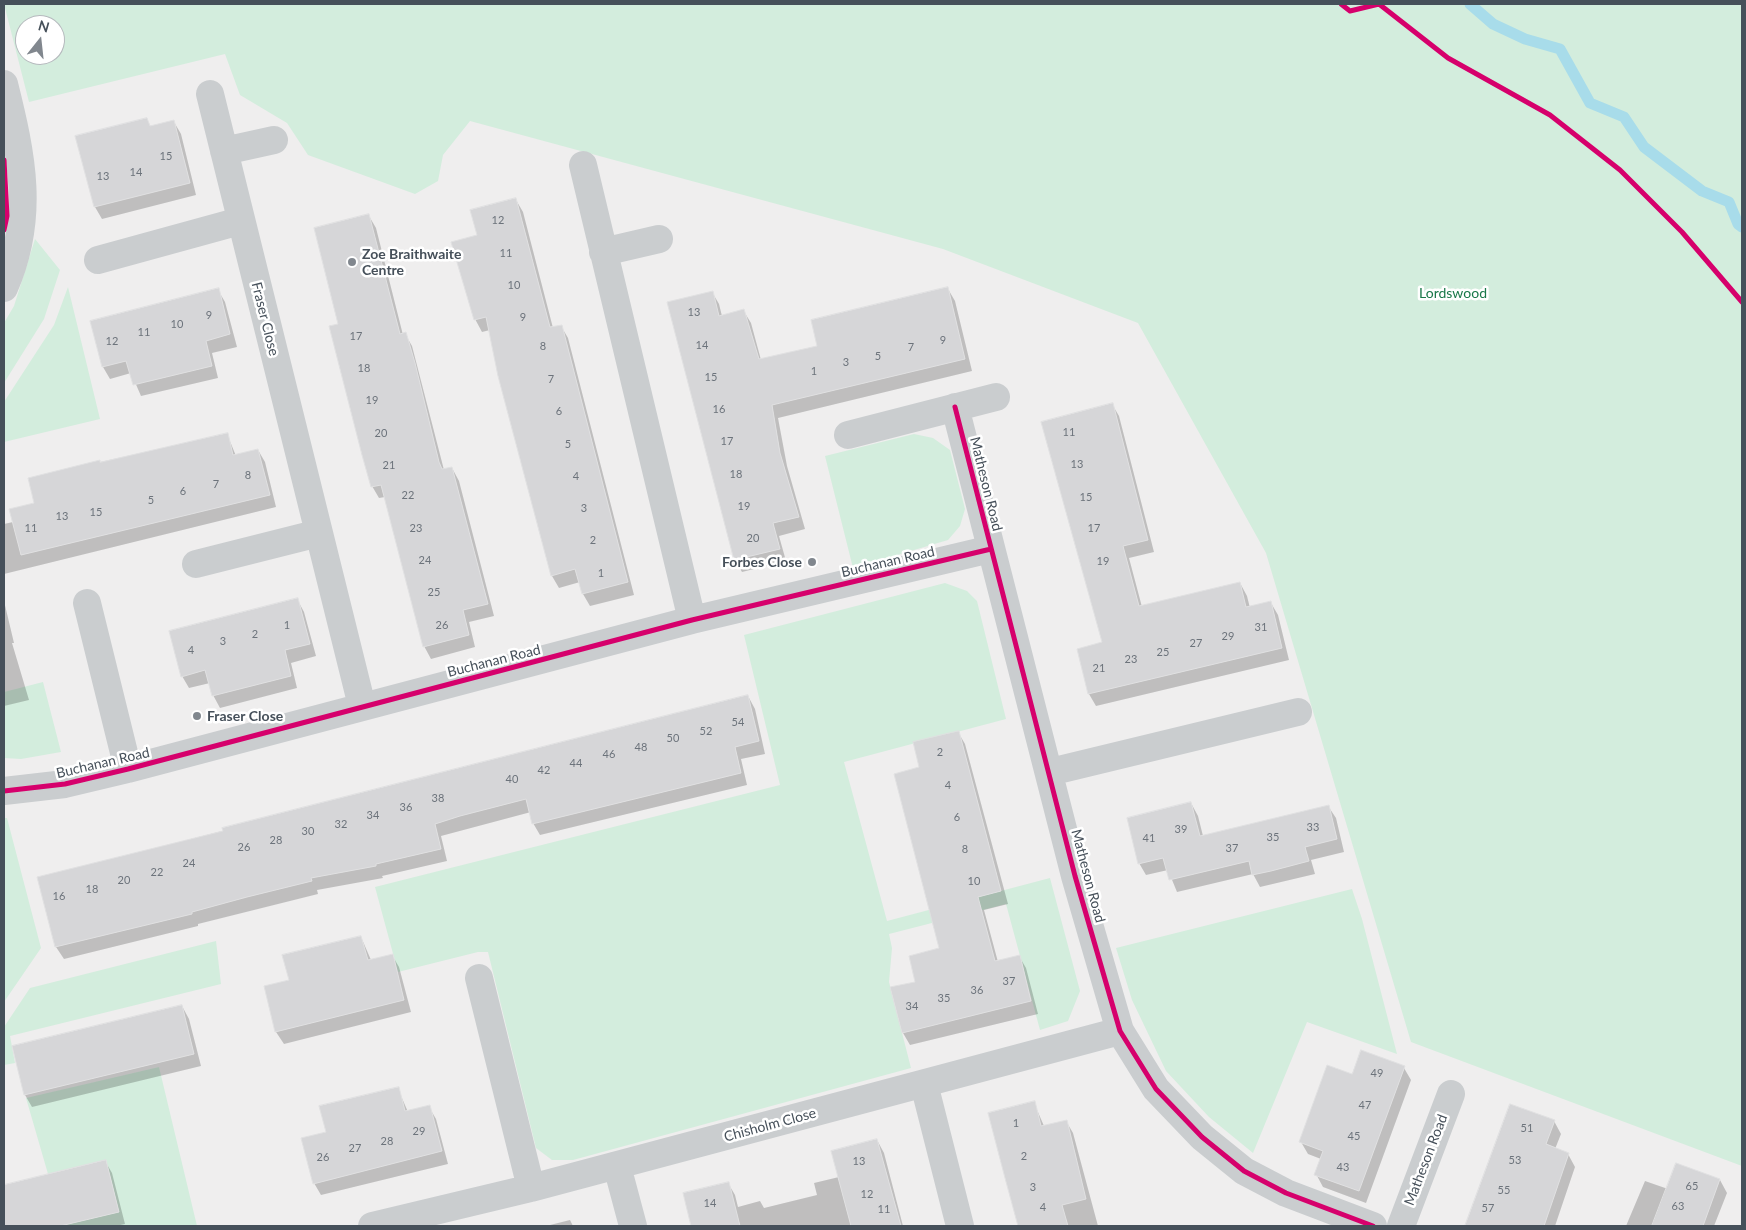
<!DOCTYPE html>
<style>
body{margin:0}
#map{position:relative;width:1746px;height:1230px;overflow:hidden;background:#efeeee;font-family:Lato,sans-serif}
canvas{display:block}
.frame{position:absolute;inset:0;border:5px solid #46505a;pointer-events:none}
.north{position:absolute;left:15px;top:15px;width:50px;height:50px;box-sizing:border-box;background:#fff;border:1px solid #b5b9bd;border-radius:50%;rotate:16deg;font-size:14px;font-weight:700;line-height:20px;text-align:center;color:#46505a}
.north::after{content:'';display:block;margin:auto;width:18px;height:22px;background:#81878e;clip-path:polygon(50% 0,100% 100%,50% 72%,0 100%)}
</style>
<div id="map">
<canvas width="1746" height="1230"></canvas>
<div class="frame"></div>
<div class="north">N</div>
</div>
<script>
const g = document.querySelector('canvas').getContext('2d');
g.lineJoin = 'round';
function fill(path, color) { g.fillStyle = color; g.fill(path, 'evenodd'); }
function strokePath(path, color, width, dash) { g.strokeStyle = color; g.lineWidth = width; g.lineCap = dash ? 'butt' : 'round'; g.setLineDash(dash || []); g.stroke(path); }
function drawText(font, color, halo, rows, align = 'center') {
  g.font = font + ' Lato,sans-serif'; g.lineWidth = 5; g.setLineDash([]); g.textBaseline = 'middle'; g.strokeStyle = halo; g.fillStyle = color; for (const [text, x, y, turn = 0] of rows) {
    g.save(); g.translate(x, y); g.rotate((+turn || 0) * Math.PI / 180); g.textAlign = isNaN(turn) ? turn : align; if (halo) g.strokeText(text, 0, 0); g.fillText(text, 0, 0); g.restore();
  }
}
fill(new Path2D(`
 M 4,4 L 1742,4 L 1742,1166 L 1411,1042 L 1266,553 L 1138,323 L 943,249 L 470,121 L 443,155 L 438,181 L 415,194 L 308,155 L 287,123 L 240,95 L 225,54 L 29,102 ZM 25,25 L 55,25 L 55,55 L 25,55 Z
 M 35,239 L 60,270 L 44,319 L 4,383 L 4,323 L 14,306 Z
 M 68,287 L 100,419 L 4,442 L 4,402 L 54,325 Z
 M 914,434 L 933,438 L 950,450 L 965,509 L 960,526 L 948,540 L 853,568 L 825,456 Z
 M 945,583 L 967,591 L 977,601 L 1006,719 L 844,762 L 887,921 L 1050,878 L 1080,991 L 1068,1021 L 1040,1030 L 1006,904 L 889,934 L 892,948 L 889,982 L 911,1068 L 573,1160 L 552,1160 L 536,1148 L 488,952 L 478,952 L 398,972 L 375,887 L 780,785 L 744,635 Z
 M 43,682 L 61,752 L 21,759 L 4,758 L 4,692 Z
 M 4,818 L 7,818 L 41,948 L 4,1002 Z
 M 1352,889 L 1362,919 L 1397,1054 L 1307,1022 L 1253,1153 L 1209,1117 L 1166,1071 L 1132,1000 L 1116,948 Z
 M 216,941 L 221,984 L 10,1036 L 15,1063 L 4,1065 L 4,1027 L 30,988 Z
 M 159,1067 L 197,1226 L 60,1226 L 119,1212 L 106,1160 L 48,1174 L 26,1098 Z`), '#d3eddd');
fill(new Path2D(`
 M 147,120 L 151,127 L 174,122 L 181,134 L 196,195 L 102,219 L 95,207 L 77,137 Z
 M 516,200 L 523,212 L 553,328 L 561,326 L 568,338 L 634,595 L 590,606 L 583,594 L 580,582 L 559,588 L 552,576 L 490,330 L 482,332 L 475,319 L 478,236 Z
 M 369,216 L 376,228 L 403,335 L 405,334 L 412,346 L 444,470 L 452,468 L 459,481 L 494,616 L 469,622 L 475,647 L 431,659 L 424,646 L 385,497 L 379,498 L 372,486 L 340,325 Z
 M 948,289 L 955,301 L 972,371 L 778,418 L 787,466 L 805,529 L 779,536 L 786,561 L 742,572 L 735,560 L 668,303 L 712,292 L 719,304 L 722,316 L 743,310 L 751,323 L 761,360 L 818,347 Z
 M 218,290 L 225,302 L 237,347 L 212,353 L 218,378 L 141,396 L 131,373 L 110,379 L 103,367 Z
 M 1112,404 L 1119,416 L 1154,552 L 1129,558 L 1142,607 L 1240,583 L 1247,596 L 1250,608 L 1271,603 L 1278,615 L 1289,660 L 1096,706 L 1089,694 L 1078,649 L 1103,643 L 1043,423 Z
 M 227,434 L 236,456 L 258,450 L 265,462 L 276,507 L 4,574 L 4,524 L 13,522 L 36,504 L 100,464 Z
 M 297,599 L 304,612 L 316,656 L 291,663 L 297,688 L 220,708 L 213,695 L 210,683 L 189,688 L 182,676 Z
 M 4,601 L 14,643 L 12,643 L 29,700 L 4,706 Z
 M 748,696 L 755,709 L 765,754 L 741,759 L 747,785 L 540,835 L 533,823 L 531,812 L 441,836 L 447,861 L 382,876 L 383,878 L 317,890 L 318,894 L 198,924 L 198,926 L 64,959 L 56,947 L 39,878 Z
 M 958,732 L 965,744 L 1008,904 L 984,910 L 998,962 L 1019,956 L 1026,968 L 1038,1014 L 910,1045 L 903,1033 L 892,988 L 917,982 L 941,949 L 921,768 Z
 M 1191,803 L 1198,816 L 1203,836 L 1328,806 L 1336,818 L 1344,852 L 1311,860 L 1315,874 L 1260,887 L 1253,874 L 1177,892 L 1168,870 L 1146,875 L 1139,863 Z
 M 361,937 L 371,960 L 392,955 L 399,967 L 411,1012 L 284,1044 L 276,1032 L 265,987 L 290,981 Z
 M 182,1006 L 189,1019 L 201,1066 L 32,1107 L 25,1095 L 13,1047 Z
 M 1404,1068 L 1411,1080 L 1366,1203 L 1323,1187 L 1316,1174 L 1321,1159 L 1308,1154 L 1301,1142 L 1352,1076 Z
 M 398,1089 L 408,1112 L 429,1107 L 436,1119 L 448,1164 L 321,1195 L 314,1183 L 327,1133 Z
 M 1034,1103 L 1044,1126 L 1066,1121 L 1073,1133 L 1098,1226 L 1020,1226 L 990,1114 Z
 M 1511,1106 L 1554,1121 L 1561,1134 L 1555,1149 L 1568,1154 L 1575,1167 L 1555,1226 L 1466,1226 Z
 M 877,1140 L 884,1153 L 903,1226 L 693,1226 L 684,1194 L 728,1183 L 735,1195 L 738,1207 L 760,1201 L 764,1208 L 817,1195 L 814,1183 L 839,1177 Z
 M 105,1161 L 112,1173 L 125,1224 L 116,1226 L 4,1226 L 4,1186 Z
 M 1677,1164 L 1720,1180 L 1727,1193 L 1714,1226 L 1626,1226 L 1645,1181 L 1668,1189 Z
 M 570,1220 L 573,1226 L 546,1226 Z`), '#0003');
strokePath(new Path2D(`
 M 1470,4 L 1493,24 L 1525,39 L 1560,49 L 1590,103 L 1624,117 L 1644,147 L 1702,191 L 1729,202 L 1738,224 L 1742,227`), '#a8dcea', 11);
const building = new Path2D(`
 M 147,118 L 150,126 L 174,120 L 190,183 L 94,207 L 75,136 Z
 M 516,198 L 550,327 L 562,325 L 628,582 L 582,594 L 575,569 L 551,576 L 498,376 L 486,317 L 474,320 L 451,242 L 477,235 L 470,210 Z
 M 369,214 L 400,334 L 406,332 L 415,363 L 439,462 L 442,469 L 452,467 L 488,604 L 463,610 L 469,635 L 423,647 L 381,485 L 371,487 L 362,455 L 329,326 L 338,324 L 314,228 Z
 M 948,287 L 965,359 L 772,405 L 780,453 L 799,517 L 773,523 L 780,549 L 734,560 L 667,302 L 713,291 L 719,316 L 744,309 L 759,359 L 817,346 L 811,320 Z
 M 219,288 L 230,334 L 206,341 L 212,366 L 133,385 L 126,361 L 102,367 L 90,321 Z
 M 1113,403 L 1148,540 L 1123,546 L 1139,606 L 1240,582 L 1246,607 L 1271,601 L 1282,648 L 1088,694 L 1077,649 L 1102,642 L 1041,422 Z
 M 228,433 L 233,455 L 258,449 L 270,495 L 21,555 L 9,509 L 34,503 L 28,478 L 100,460 L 100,462 Z
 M 298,598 L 310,644 L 285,650 L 291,676 L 212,696 L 205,670 L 181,677 L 169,631 Z
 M 748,695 L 759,741 L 735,747 L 741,773 L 532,824 L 526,799 L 460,816 L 435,824 L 441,849 L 376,864 L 376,866 L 311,878 L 312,881 L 247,897 L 192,912 L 192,914 L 55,947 L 37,877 L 223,831 L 222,828 Z
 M 959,731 L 1001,891 L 978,897 L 995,961 L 1020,955 L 1031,1001 L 902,1033 L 890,987 L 915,982 L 909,956 L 939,948 L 894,774 L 919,767 L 913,742 Z
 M 1191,802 L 1200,836 L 1329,805 L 1337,839 L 1305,847 L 1309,861 L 1271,871 L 1252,875 L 1249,861 L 1169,880 L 1163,858 L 1138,864 L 1127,818 Z
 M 361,936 L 368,960 L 393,954 L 404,1000 L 275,1032 L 264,986 L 289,980 L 282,955 Z
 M 182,1005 L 194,1054 L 24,1095 L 12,1046 Z
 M 1361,1050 L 1405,1066 L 1359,1191 L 1314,1175 L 1323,1151 L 1299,1142 L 1327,1065 L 1352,1074 Z
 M 399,1087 L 405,1111 L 430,1105 L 442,1151 L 313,1184 L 301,1138 L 326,1132 L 319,1106 Z
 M 1035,1101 L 1041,1126 L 1067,1120 L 1086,1199 L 1062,1205 L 1068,1226 L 1018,1226 L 1005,1178 L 988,1113 Z
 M 1510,1104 L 1555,1120 L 1546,1144 L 1569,1153 L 1544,1226 L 1465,1226 Z
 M 877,1139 L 901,1226 L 851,1226 L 831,1151 Z
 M 106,1160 L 119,1212 L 60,1226 L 4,1226 L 4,1185 Z
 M 1676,1163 L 1720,1179 L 1703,1226 L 1652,1226 Z
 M 729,1182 L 740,1226 L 691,1226 L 683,1193 Z`);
fill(building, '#d6d6d8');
strokePath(building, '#e0e0e1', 1);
strokePath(new Path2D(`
 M 210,94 L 362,706
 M 224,151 L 274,140
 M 583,165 L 692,620
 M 603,252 L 659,239
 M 98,260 L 240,221
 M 955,407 L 1075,876 L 1120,1031 L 1156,1089 L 1202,1137 L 1244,1171 L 1286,1193 L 1373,1226
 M 848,435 L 996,397
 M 196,564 L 319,533
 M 87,603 L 128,769
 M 1050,772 L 1298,712
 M 4,791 L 65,784 L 128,769 L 692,620 L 991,549
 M 479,978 L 531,1188
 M 924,1084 L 960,1226
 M 617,1166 L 633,1226
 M 372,1226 L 531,1188 L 1120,1031
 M 1401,1226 L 1451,1094`), '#cacdcf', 28);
strokePath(new Path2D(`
 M 4,84 C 22,156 35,217 4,288`), '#cacdcf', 28);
strokePath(new Path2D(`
 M 1341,4 L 1350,11 L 1379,4 L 1448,58 L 1550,115 L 1620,170 L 1682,232 L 1742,302
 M 4,160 L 7,216 L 4,230
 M 955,407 L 1075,876 L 1120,1031 L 1156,1089 L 1202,1137 L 1244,1171 L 1286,1193 L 1373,1226
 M 4,791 L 65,784 L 128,769 L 692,620 L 991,549`), '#d6006c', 5);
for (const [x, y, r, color] of [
 [352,262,5,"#81878e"],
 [812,562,5,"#81878e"],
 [197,716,5,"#81878e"]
]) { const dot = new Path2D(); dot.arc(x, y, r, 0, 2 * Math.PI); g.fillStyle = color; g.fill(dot); strokePath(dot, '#fff', 2); }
drawText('11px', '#6c737b', null, [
 ["15",166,156],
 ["14",136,172],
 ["13",103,176],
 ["12",498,220],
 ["11",506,253],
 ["10",514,285],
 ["13",694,312],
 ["9",209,315],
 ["9",523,317],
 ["10",177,324],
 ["11",144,332],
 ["17",356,336],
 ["9",943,340],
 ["12",112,341],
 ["14",702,345],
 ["8",543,346],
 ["7",911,347],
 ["5",878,356],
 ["3",846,362],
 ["18",364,368],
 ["1",814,371],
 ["15",711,377],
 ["7",551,379],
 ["19",372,400],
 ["16",719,409],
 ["6",559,411],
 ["11",1069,432],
 ["20",381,433],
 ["17",727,441],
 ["5",568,444],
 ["13",1077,464],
 ["21",389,465],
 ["18",736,474],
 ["8",248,475],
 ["4",576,476],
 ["7",216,484],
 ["6",183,491],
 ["22",408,495],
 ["15",1086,497],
 ["5",151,500],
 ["19",744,506],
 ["3",584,508],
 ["15",96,512],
 ["13",62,516],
 ["11",31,528],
 ["23",416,528],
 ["17",1094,528],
 ["20",753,538],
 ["2",593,540],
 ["24",425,560],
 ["19",1103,561],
 ["1",601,573],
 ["25",434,592],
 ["1",287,625],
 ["26",442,625],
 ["31",1261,627],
 ["2",255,634],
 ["29",1228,636],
 ["3",223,641],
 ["27",1196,643],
 ["4",191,650],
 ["25",1163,652],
 ["23",1131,659],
 ["21",1099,668],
 ["54",738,722],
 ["52",706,731],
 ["50",673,738],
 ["48",641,747],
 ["2",940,752],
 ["46",609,754],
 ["44",576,763],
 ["42",544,770],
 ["40",512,779],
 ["4",948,785],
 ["38",438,798],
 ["36",406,807],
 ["34",373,815],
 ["6",957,817],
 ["32",341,824],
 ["33",1313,827],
 ["39",1181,829],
 ["30",308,831],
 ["35",1273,837],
 ["41",1149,838],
 ["28",276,840],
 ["26",244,847],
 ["37",1232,848],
 ["8",965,849],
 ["24",189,863],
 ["22",157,872],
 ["20",124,880],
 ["10",974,881],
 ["18",92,889],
 ["16",59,896],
 ["37",1009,981],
 ["36",977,990],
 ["35",944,998],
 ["34",912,1006],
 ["49",1377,1073],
 ["47",1365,1105],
 ["1",1016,1123],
 ["51",1527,1128],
 ["29",419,1131],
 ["45",1354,1136],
 ["28",387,1141],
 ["27",355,1148],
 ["2",1024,1156],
 ["26",323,1157],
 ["53",1515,1160],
 ["13",859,1161],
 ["43",1343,1167],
 ["65",1692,1186],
 ["3",1033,1187],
 ["55",1504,1190],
 ["12",867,1194],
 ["14",710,1203],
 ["63",1678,1206],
 ["4",1043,1207],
 ["57",1488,1208],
 ["11",884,1209]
]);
drawText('bold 14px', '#46505a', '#fff', [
 ["Zoe Braithwaite",362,254],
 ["Centre",362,270],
 ["Forbes Close",802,562,"right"],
 ["Fraser Close",207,716]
], 'left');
drawText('14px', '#197849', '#fff', [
 ["Lordswood",1453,293]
]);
drawText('14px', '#46505a', '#fff', [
 ["Fraser Close",265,319,76],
 ["Matheson Road",986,484,76],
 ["Buchanan Road",888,562,-13],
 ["Buchanan Road",494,661,-14],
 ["Buchanan Road",103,763,-13],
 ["Matheson Road",1088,876,75],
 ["Chisholm Close",770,1125,-15],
 ["Matheson Road",1426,1160,-69]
]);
</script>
